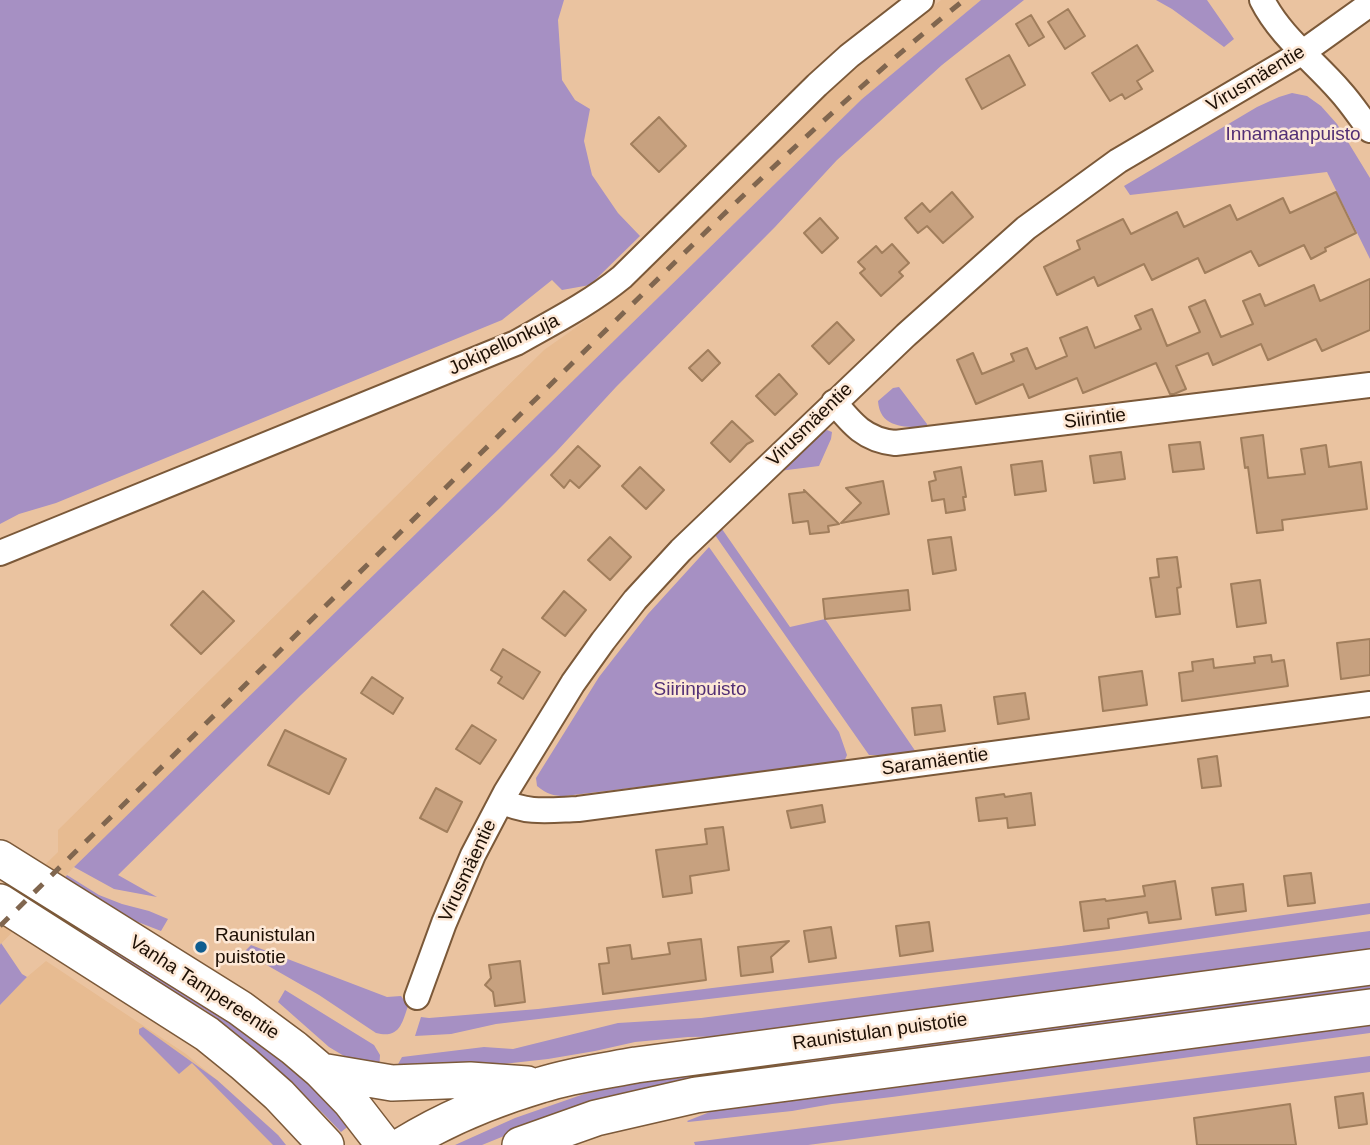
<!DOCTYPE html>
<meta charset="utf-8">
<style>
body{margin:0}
canvas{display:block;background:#eac3a0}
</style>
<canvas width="1370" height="1145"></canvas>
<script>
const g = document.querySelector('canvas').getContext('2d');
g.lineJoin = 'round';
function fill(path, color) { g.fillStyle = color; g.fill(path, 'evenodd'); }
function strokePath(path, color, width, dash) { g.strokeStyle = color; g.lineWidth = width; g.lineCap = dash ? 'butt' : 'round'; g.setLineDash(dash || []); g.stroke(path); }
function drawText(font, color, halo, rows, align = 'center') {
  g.font = font + ' Arial,sans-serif'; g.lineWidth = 5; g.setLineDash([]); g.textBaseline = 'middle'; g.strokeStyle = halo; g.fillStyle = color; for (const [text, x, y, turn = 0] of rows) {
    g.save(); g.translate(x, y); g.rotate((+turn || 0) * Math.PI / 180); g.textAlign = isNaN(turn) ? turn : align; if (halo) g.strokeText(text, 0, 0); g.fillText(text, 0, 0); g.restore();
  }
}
fill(new Path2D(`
 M 941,0 L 981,0 L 862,99 L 74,867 L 0,945 L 0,909 L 58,852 L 58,830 L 544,350 L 622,295 L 841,81 Z
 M 46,961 L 186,1054 L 217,1080 L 278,1135 L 286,1145 L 0,1145 L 0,1005 L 27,977 Z`), '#e7bb91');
fill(new Path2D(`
 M 0,0 L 564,0 L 558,20 L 562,80 L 575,100 L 590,109 L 584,141 L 592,175 L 618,213 L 640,236 L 590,285 L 562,290 L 552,280 L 502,320 L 56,503 L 19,514 L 0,524 Z
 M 981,0 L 1024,0 L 942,65 L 837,160 L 775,227 L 616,387 L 556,452 L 499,509 L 301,695 L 118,875 L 157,897 L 114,889 L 74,867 L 862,99 Z
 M 1156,0 L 1207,0 L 1234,39 L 1224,47 L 1172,9 Z
 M 1292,93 L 1307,96 L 1321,106 L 1337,124 L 1370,178 L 1370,259 L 1327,172 L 1130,195 L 1124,186 L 1257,107 L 1279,97 Z
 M 899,387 L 927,424 L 927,427 C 906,427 880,429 878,401 L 893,388 Z
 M 827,430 L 832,432 L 831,439 L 819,466 L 779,471 L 817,434 Z
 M 722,529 L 790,627 L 825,619 L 918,755 L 869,755 L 715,535 Z
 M 709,547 L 839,732 L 847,755 L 844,762 L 565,796 C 553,796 547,794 537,786 L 536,778 L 599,677 L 648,614 Z
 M 67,875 L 99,895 L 122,904 L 149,911 L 168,919 L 161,931 L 112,912 L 60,883 Z
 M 42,901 L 239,1023 L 304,1075 L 350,1125 L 341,1132 C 299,1088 255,1046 205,1010 L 35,909 Z
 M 1370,903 L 1370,914 L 1117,951 L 496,1024 L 451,1034 L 415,1036 L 421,1017 L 429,1018 L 538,1009 L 1061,946 Z
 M 1370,931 L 1370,957 L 744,1036 L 688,1037 L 635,1042 L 595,1051 L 548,1059 L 476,1067 L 397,1066 L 402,1057 L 484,1047 L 513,1049 L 618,1023 L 701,1018 Z
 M 1,943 L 22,974 L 27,977 L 0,1005 L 0,945 Z
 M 251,945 L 387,997 L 401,996 L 408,1006 C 402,1024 399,1039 376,1033 L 319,995 L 244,952 Z
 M 1370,982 L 1370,994 L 519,1130 L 482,1145 L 455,1145 L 515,1118 L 584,1094 L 665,1077 Z
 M 285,990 L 374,1045 L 380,1055 L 379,1070 L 354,1062 L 329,1047 L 278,1002 Z
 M 1370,1020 L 1370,1033 L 892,1097 L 832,1104 L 792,1111 L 688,1122 L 687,1121 L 720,1108 Z
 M 143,1027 L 217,1080 L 278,1135 L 286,1145 L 273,1145 L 192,1063 L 179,1074 L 139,1034 L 139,1029 Z
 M 1370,1056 L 1370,1072 L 808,1145 L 695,1145 L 694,1142 Z`), '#a690c3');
const building = new Path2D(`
 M 1068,9 L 1085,36 L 1065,49 L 1048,22 Z
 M 1031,15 L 1044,37 L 1029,46 L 1016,24 Z
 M 1137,45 L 1153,71 L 1137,81 L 1142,89 L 1125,99 L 1122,94 L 1110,101 L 1092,73 Z
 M 1009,55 L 1025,85 L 982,109 L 966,79 Z
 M 659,117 L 686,146 L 659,172 L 631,144 Z
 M 952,192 L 973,217 L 943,243 L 927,226 L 918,233 L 905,218 L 922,203 L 930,212 Z
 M 1336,192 L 1356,233 L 1325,248 L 1326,251 L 1311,259 L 1304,245 L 1259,266 L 1251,251 L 1205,273 L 1198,258 L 1152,280 L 1144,264 L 1098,286 L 1094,277 L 1057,295 L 1044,267 L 1080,249 L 1077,241 L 1123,219 L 1131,234 L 1177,212 L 1184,227 L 1230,205 L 1237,220 L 1283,198 L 1290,213 Z
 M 820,218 L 838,238 L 822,253 L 804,233 Z
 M 892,244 L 909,263 L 899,272 L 903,276 L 881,296 L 860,273 L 865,269 L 858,262 L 876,246 L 882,253 Z
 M 1370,279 L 1370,330 L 1322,351 L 1316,339 L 1268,360 L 1261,344 L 1213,365 L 1208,353 L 1176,366 L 1186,389 L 1174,394 L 1170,394 L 1156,363 L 1083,393 L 1077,378 L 1029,398 L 1023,384 L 976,404 L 957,360 L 973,353 L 982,374 L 1014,361 L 1011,354 L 1027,348 L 1036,369 L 1067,356 L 1060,338 L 1087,327 L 1095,348 L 1141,329 L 1135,316 L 1152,309 L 1167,346 L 1200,332 L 1189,307 L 1205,300 L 1221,337 L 1253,324 L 1243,301 L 1260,294 L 1265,306 L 1314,285 L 1320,301 Z
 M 837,322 L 854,340 L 829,364 L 812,346 Z
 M 708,350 L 720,363 L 702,381 L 689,368 Z
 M 779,374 L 797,394 L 775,415 L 756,396 Z
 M 732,421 L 753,441 L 747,444 L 730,462 L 711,443 Z
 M 1263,435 L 1268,478 L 1305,474 L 1301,449 L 1326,445 L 1329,467 L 1361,462 L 1367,509 L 1282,520 L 1283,530 L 1257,533 L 1248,467 L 1245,468 L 1241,438 Z
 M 1200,442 L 1204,469 L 1173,472 L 1169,445 Z
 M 578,446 L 600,466 L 579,488 L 570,480 L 564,488 L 551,475 Z
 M 1121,452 L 1125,479 L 1094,483 L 1090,456 Z
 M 1042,461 L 1046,491 L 1015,495 L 1011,465 Z
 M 640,467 L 664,490 L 646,509 L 622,486 Z
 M 961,467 L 966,497 L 963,497 L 965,510 L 946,513 L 944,499 L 932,501 L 929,482 L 936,480 L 934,472 Z
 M 883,481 L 889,514 L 841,523 L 861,503 L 846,488 Z
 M 804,490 L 839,524 L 828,526 L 829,532 L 810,534 L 808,521 L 793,523 L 789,494 L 805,492 Z
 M 610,537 L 631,557 L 610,580 L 588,560 Z
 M 951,537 L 956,570 L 933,574 L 928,540 Z
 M 1177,557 L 1181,587 L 1177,588 L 1180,614 L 1156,617 L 1150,578 L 1159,577 L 1157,559 Z
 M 1260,580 L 1266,623 L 1237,627 L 1231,584 Z
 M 908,590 L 910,610 L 825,619 L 823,599 Z
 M 203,591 L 234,621 L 201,654 L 171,625 Z
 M 564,591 L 586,610 L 565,636 L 542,618 Z
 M 1370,639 L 1370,675 L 1341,679 L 1337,643 Z
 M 503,649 L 540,672 L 523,699 L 498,683 L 502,677 L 491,670 Z
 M 1271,655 L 1272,662 L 1284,660 L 1288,686 L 1182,701 L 1179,673 L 1193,671 L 1192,662 L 1213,659 L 1214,668 L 1255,663 L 1254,657 Z
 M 1142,671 L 1147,705 L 1103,711 L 1099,677 Z
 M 372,677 L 403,698 L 393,714 L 361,693 Z
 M 1025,693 L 1029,719 L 998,724 L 994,697 Z
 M 941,705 L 945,731 L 915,735 L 912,708 Z
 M 472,725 L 496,740 L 480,764 L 456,749 Z
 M 285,730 L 346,759 L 329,794 L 268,765 Z
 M 1217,756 L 1221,786 L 1202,788 L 1198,759 Z
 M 436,788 L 462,802 L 447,832 L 420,818 Z
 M 1031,793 L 1035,825 L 1008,828 L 1007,818 L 979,821 L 976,798 L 1004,794 L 1005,797 Z
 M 822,805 L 825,822 L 791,828 L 787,811 Z
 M 723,827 L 729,870 L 690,876 L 692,893 L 663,897 L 656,850 L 707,844 L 705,829 Z
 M 1311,873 L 1315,903 L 1288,906 L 1284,876 Z
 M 1175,881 L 1181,919 L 1149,923 L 1147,912 L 1108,919 L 1109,928 L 1084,931 L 1080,902 L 1105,899 L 1106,901 L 1145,896 L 1143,886 Z
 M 1243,884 L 1246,911 L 1216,915 L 1212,888 Z
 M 929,922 L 933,951 L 900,956 L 896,926 Z
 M 831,927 L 836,958 L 809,962 L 804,931 Z
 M 701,939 L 706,980 L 603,994 L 599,964 L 609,963 L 607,948 L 630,945 L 632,959 L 670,954 L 668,943 Z
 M 789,941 L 771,957 L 773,972 L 741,976 L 738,947 Z
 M 520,961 L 525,1002 L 495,1006 L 493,992 L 485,985 L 491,978 L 489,965 Z
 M 1363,1093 L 1367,1124 L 1339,1128 L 1335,1097 Z
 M 1290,1104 L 1296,1145 L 1197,1145 L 1194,1118 Z`);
fill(building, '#c7a17f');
strokePath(building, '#a17e5c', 2);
const minor = new Path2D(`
 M 1262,0 C 1280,36 1314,61 1340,91 C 1351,103 1360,117 1370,130
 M 834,402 C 852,424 865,440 895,443 L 1370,385
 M 0,553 L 516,343 C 553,322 589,304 622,277 L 817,85 L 849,56 L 921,0
 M 502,801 C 527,814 550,810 578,809 L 1370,704
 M 417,997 L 444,923 L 473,855 L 506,792 L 573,683 L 603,641 L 635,600 L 681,550 L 906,335 L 1026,228 L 1118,161 L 1303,52 L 1370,4`);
const secondary = new Path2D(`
 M 0,858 L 240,1008 L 294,1048 L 321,1071 L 350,1101 L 384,1145
 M 0,902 L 207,1034 L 244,1064 L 279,1095 L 326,1145
 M 321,1071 L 392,1083 L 470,1080 L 527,1084
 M 403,1145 C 445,1119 494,1099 541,1085 C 572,1075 604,1071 636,1065 L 1370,967
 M 520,1145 L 596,1118 L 696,1095 L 1370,1007`);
strokePath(minor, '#7b5939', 28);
strokePath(secondary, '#7b5939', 38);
strokePath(minor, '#fff', 24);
strokePath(secondary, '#fff', 35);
strokePath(new Path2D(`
 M 0,926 L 723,215 C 801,140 880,68 964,0`), '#80664f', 5, [12, 12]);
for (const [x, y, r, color] of [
 [201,947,7,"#0f5d90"]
]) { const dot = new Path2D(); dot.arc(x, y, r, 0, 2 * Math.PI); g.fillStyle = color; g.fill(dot); strokePath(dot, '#fde8d6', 2.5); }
drawText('19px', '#1d0f04', '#fde8d6', [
 ["Virusmäentie",1256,79,-31],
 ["Jokipellonkuja",504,345,-25],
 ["Siirintie",1095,419,-7],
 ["Virusmäentie",810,425,-44],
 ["Saramäentie",935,762,-8],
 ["Virusmäentie",468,871,-65],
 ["Vanha Tampereentie",204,988,33],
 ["Raunistulan puistotie",880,1032,-8]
]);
drawText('19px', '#522f75', '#fde8d6', [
 ["Innamaanpuisto",1293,135],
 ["Siirinpuisto",700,690]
]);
drawText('19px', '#1d0f04', '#fde8d6', [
 ["Raunistulan",215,936],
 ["puistotie",215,958]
], 'left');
</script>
